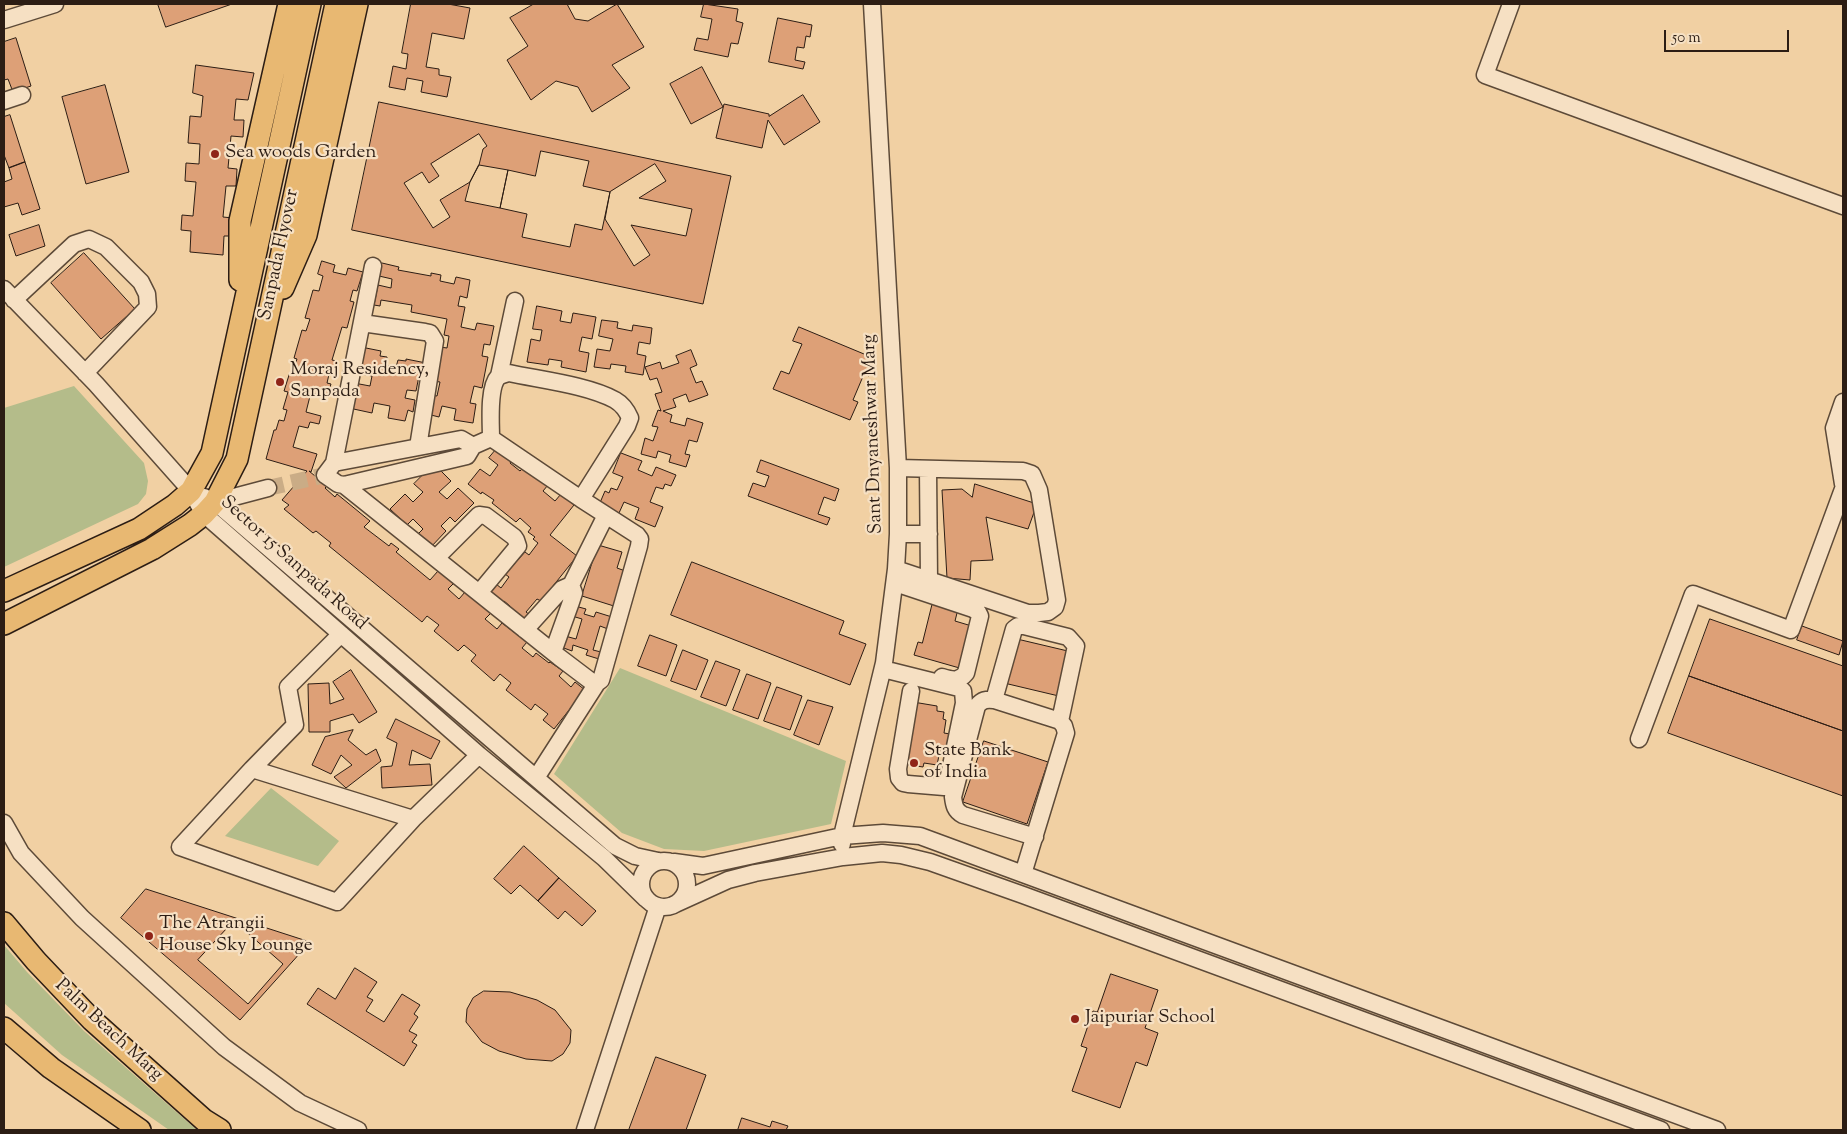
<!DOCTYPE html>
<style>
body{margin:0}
#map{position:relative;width:1847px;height:1134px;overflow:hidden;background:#f1d0a3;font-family:"Sorts Mill Goudy",serif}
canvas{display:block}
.frame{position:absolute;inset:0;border:5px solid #2c1d14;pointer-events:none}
.scale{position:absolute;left:1664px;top:30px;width:125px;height:22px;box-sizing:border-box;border:2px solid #2c1d14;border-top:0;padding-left:6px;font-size:15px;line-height:18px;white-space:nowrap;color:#2c1d14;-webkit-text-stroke:4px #f6e0c3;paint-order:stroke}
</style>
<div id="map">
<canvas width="1847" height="1134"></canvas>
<div class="frame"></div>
<div class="scale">50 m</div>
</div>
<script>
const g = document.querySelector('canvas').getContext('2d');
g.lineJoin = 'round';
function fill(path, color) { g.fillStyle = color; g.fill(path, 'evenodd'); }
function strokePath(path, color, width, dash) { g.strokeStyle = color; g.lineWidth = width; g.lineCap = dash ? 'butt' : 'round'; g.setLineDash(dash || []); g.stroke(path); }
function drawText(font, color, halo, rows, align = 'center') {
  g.font = font + ' "Sorts Mill Goudy",serif'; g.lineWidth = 4.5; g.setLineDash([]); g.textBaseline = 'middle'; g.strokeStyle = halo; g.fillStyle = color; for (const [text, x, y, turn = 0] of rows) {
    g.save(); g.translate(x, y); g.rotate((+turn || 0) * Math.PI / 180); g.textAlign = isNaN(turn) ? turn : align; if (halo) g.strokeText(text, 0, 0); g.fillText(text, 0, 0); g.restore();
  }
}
fill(new Path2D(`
 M 74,386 L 144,463 L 148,481 L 146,494 L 138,504 L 4,567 L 4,408 Z
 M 620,668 L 846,761 L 831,824 L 704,851 L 664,849 L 622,833 L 554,774 Z
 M 271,788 L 339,841 L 318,866 L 225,836 Z
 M 4,945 L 27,972 L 84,1031 L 197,1130 L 169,1130 L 62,1055 L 4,1003 Z`), '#b4bc8a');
const building = new Path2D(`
 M 158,4 L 232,4 L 166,27 Z
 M 411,4 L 448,4 L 470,8 L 464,39 L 432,33 L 426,67 L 439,69 L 439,75 L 451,77 L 447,97 L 421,92 L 423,81 L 407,78 L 405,90 L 389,87 L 393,66 L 406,69 L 408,54 L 402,53 Z
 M 534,4 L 567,4 L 575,19 L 588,21 L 617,4 L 644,47 L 612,65 L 630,88 L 592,112 L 578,87 L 556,81 L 531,100 L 507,60 L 528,46 L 510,18 Z
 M 704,4 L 738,9 L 736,21 L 743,23 L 738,44 L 731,43 L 728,57 L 694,50 L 697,38 L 708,40 L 712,19 L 701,17 Z
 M 778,18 L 812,25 L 810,37 L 806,36 L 804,48 L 797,47 L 795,60 L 805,62 L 803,69 L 769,62 Z
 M 16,38 L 31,86 L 13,92 L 8,79 L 4,80 L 4,42 Z
 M 196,65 L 254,73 L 248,100 L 236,99 L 234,120 L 244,120 L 243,137 L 231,136 L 228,168 L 237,169 L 236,186 L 226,186 L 223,217 L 233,218 L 232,236 L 224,236 L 223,255 L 190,252 L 191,231 L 181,230 L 182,215 L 193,216 L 196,182 L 185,181 L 186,163 L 199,164 L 200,144 L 188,143 L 190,116 L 201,117 L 203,96 L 193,93 Z
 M 702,67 L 723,107 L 691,124 L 670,84 Z
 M 105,85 L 129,172 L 86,184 L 62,97 Z
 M 803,95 L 820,122 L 784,145 L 768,120 L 762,148 L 716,138 L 724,104 L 769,114 L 769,116 Z
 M 379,102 L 731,176 L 703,304 L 352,230 Z
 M 10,115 L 25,162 L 9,168 L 4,155 L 4,117 Z
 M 479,134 L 487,146 L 483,149 L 479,165 L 470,182 L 440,200 L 450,217 L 433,228 L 404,183 L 422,172 L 429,183 L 439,176 L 431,164 Z
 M 541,151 L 589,161 L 583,186 L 610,192 L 602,230 L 575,224 L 570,247 L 522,237 L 527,214 L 500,208 L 508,170 L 535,176 Z
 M 25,162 L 40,209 L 22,215 L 18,203 L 4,207 L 4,182 L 12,179 L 9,168 Z
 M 655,164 L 666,181 L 639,198 L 692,209 L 686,236 L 631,225 L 650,255 L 634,266 L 605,219 L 610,192 Z
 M 479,165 L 508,170 L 500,208 L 465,201 L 470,182 Z
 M 39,225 L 45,246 L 16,256 L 9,235 Z
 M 84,253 L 135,309 L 101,339 L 51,283 Z
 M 322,261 L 335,265 L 333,272 L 346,275 L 348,268 L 363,272 L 357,291 L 353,290 L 350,301 L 354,302 L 347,328 L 342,327 L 332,360 L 337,361 L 334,371 L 330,370 L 327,383 L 331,384 L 327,397 L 311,392 L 306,412 L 321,416 L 319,424 L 310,422 L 308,428 L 299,426 L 293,447 L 317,454 L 311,472 L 309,471 L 327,486 L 325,488 L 335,497 L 337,494 L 370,521 L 364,527 L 389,546 L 391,543 L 399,549 L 396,552 L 430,580 L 438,571 L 454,583 L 448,589 L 459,599 L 465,592 L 491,613 L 485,619 L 497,629 L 502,623 L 527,642 L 522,648 L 533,657 L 536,653 L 549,663 L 550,662 L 563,671 L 559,676 L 571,687 L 575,682 L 585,690 L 554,729 L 543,720 L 548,714 L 535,704 L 531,710 L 506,690 L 511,683 L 500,674 L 494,681 L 471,661 L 476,655 L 464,645 L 458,651 L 434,631 L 439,625 L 427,616 L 422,622 L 329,546 L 331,543 L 316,531 L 313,533 L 284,509 L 289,505 L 282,500 L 307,471 L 266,459 L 274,430 L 276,430 L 279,420 L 284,421 L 287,410 L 283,409 L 288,392 L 284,391 L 290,372 L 292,373 L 297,359 L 294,358 L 302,330 L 306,331 L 310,319 L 305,318 L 313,290 L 319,291 L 323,276 L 318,274 Z
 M 382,263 L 399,267 L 398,270 L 431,276 L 431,273 L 441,275 L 440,281 L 454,284 L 456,277 L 470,280 L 467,298 L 460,296 L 458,306 L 465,307 L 461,327 L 475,330 L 477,323 L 494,326 L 490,345 L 484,344 L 482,356 L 488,357 L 482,388 L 474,386 L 470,403 L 476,404 L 473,423 L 454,420 L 456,409 L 442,406 L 439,417 L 427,414 L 430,395 L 437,396 L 440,382 L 433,381 L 440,347 L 447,348 L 449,336 L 444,335 L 447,319 L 411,312 L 412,305 L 381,300 L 380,306 L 374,305 L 378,285 L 391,288 L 392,279 L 379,276 Z
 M 537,306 L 562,311 L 560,321 L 571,323 L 573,313 L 596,317 L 592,339 L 582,337 L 579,351 L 589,353 L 586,372 L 561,367 L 562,361 L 549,359 L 548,365 L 527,362 L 531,339 L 540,341 L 542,330 L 533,329 Z
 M 602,320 L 618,322 L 617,328 L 632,331 L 633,325 L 652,328 L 650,344 L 639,342 L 637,354 L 646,356 L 643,375 L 625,372 L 626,366 L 611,364 L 610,369 L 594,367 L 597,349 L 610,351 L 613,339 L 599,336 Z
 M 799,327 L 876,359 L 869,376 L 864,374 L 853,400 L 858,402 L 850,420 L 773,389 L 781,371 L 789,374 L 802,344 L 793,341 Z
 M 361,347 L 381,351 L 380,356 L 387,357 L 386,365 L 396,367 L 398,360 L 406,361 L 406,359 L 426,363 L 424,377 L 419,376 L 416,391 L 407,390 L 405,398 L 415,400 L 413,412 L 408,410 L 405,421 L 388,418 L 390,406 L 374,403 L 372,413 L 349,408 L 354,383 L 370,386 L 372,376 L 356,373 Z
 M 691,350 L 697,365 L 690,368 L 696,383 L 702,381 L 708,395 L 689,402 L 686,394 L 673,399 L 676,407 L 663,411 L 672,415 L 670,422 L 685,426 L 687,418 L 703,423 L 697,442 L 689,440 L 685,454 L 690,455 L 686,467 L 669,462 L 671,455 L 658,451 L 656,458 L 641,454 L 645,438 L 653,441 L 658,427 L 652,426 L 658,410 L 661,411 L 655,394 L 662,392 L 657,378 L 650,380 L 645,367 L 660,362 L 662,369 L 679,363 L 676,356 Z
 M 499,446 L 514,457 L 510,463 L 520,471 L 525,466 L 548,485 L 543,491 L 555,501 L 561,494 L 574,505 L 550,535 L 577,556 L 541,601 L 537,599 L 526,612 L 530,615 L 521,625 L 505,612 L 510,606 L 504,601 L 499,607 L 487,597 L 496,584 L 501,588 L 509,577 L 505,574 L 525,552 L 529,555 L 538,543 L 533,539 L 535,537 L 528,532 L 531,528 L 520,518 L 516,522 L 492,503 L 494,500 L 482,492 L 481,494 L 468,484 L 480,469 L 490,476 L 498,465 L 489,458 Z
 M 621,453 L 642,461 L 638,470 L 652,476 L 656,467 L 676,475 L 671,486 L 665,484 L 663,489 L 656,487 L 650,502 L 663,507 L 655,527 L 635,519 L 639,508 L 624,502 L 619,513 L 599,505 L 605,491 L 609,493 L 611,488 L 617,490 L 623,477 L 613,473 Z
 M 761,460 L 839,489 L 835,501 L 824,497 L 818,514 L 830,518 L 827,525 L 748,496 L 753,483 L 765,487 L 769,476 L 757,472 Z
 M 434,464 L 451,481 L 439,492 L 447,499 L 458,488 L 474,503 L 455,522 L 450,517 L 441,526 L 446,531 L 430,548 L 417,535 L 423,529 L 413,519 L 407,525 L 390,509 L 405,494 L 413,502 L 423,492 L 414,484 Z
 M 975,484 L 1037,504 L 1028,529 L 986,517 L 993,560 L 971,561 L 970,580 L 947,578 L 942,490 L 962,489 L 972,497 Z
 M 598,545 L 622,552 L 617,568 L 628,572 L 617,607 L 582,596 Z
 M 692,562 L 844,621 L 839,634 L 866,644 L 850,685 L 671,615 Z
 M 933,602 L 958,609 L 955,621 L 975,627 L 963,669 L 914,655 L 918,642 L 922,643 Z
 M 575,606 L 586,609 L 584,614 L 594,617 L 596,612 L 612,617 L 608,629 L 600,626 L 593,650 L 601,652 L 599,659 L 586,655 L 588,650 L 573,645 L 572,651 L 561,647 L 565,636 L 576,639 L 582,619 L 572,616 Z
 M 1710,619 L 1843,666 L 1843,731 L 1689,676 Z
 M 1802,626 L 1843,641 L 1839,655 L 1797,640 Z
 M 650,635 L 677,645 L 666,676 L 638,666 Z
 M 1017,639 L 1072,652 L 1063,697 L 1004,683 Z
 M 683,650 L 708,660 L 696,690 L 671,681 Z
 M 716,661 L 740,670 L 726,706 L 701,697 Z
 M 351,670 L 377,712 L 359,723 L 353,714 L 330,721 L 330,732 L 309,732 L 308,684 L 329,683 L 330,704 L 344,699 L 333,682 Z
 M 747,674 L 771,683 L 758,719 L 733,710 Z
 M 1689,676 L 1843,731 L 1843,796 L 1668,733 Z
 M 777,687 L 802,696 L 790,730 L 764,721 Z
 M 808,700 L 833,707 L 819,745 L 794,735 Z
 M 913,702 L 937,706 L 937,711 L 944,712 L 943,719 L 946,720 L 944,733 L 950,734 L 948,747 L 941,746 L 937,765 L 924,763 L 923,767 L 904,764 Z
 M 396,719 L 440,741 L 431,759 L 412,750 L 409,765 L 430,764 L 432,785 L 382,788 L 381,767 L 392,766 L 397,743 L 387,738 Z
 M 353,730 L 348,740 L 366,755 L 376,749 L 381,761 L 346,788 L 334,777 L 352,765 L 341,755 L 331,774 L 312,765 L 325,737 Z
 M 984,741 L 1048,762 L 1027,824 L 963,802 Z
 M 524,846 L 559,878 L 538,901 L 520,885 L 511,894 L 494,879 Z
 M 559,878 L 596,911 L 582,926 L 565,911 L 558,919 L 538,901 Z
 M 146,889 L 310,942 L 240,1020 L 121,918 Z
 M 234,921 L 283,964 L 248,1004 L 198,960 Z
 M 355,968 L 377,982 L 367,997 L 373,1000 L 366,1011 L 384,1022 L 402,994 L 420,1005 L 414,1014 L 418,1017 L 409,1031 L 417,1035 L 412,1042 L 417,1045 L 404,1066 L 307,1004 L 318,988 L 335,999 Z
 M 1111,974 L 1158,990 L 1145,1028 L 1158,1033 L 1147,1066 L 1136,1062 L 1120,1108 L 1072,1091 L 1087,1048 L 1081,1046 L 1093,1011 L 1097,1012 Z
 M 484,991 L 510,992 L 537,1000 L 555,1010 L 571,1030 L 570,1043 L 563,1054 L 552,1061 L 526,1059 L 499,1051 L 482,1042 L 466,1022 L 467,1009 L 473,998 Z
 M 656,1057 L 706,1075 L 686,1130 L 629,1130 Z
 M 742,1118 L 770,1127 L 772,1121 L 788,1126 L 786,1130 L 738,1130 Z`);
fill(building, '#dda077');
strokePath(building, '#2c1d14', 1);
strokePath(new Path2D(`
 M 268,488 L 325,475`), '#caac86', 16, [16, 8]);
const minor = new Path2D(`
 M 1511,4 L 1485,75 L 1843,206
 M 4,20 L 55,4
 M 4,101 L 22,95
 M 4,289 L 96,384 L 191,491 L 204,514 L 479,755 L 604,858 L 646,899
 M 14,300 L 74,244 L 89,239 L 106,247 L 141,282 L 147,294 L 148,307 L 85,373
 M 362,323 L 425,332 L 430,333 L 435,341 L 418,447
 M 499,376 L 515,301
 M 1843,402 L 1834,428 L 1843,484
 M 491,438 C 491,423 488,388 498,377 C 501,375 505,374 509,373 C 541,380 587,385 615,400 C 622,404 627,411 630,418 L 627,426 L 581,499
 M 473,446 L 461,439 L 334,463 L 325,475 L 338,484 L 344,485 L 467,456 L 473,446 L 491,438
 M 334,463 L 373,266
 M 928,469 L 929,580
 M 344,485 L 559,657 L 592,682 L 597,683 L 601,680 L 639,546 L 640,539 L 637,535 L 581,499 L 491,438
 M 204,497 L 215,502 L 615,846 L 635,856 L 658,861
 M 215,502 L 268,488
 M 898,534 L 929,534
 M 436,558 L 479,515 L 486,516 L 514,537 L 516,540 L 518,546 L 479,593
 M 896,569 L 1028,613 L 1039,613 L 1048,612 L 1055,607 L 1057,600 L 1039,490 L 1032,474 L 1023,471 L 898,468
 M 895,583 L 973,609 L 978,612 L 980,616 L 966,673 C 959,682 952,680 942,677
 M 571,585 L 606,515
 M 525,630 L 562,589 L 571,585 L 574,593 L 571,602 L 553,652
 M 883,669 L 959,688 L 963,691 L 964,703 L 947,785 L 944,787 L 908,784 L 903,783 L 899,778 L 898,769 L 911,691
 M 994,700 L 1014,629 L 1018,626 L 1024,626 L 1068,637 L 1076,646 L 1060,721
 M 1639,739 L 1693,594 L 1791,630 L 1843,489
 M 252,769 L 295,725 L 288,687 L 341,634
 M 536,778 L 597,683
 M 413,819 L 252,769 L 180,847 L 337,902 L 413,819 L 479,755
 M 4,823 L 21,853 L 82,918 L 224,1047 L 300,1103 L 358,1130
 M 842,844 L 842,836 L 884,663 L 896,569 L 898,534 L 898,468 L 872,4
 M641 884a23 23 0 1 1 46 0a23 23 0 1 1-46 0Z
 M 674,862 L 703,866 L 842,836 L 883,833 L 920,836 L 1717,1130
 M 1023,874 L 1066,733 L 1064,726 L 1060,721 L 994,700 C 986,699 982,700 977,706 L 953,797 C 954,805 955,811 963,815 L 1035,837
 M 673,905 L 728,880 L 755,873 L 843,857 L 882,853 L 901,855 L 930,862 L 1023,895 L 1661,1130
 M 585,1130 L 658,906`);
const major = new Path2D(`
 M 240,280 L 240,221 L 289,4
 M 283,288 L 306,235 L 357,4
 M 4,591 L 139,529 L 175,505 L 191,491 L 212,453 L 310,4
 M 4,624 L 152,549 L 190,525 L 204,514 L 215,502 L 237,459 L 336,4
 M 4,923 L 36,961 L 92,1020 L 204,1120 L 220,1130
 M 4,1028 L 51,1068 L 140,1130`);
strokePath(minor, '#5d4a38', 19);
strokePath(major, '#2c1d14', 24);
strokePath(minor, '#f6e0c3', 16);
strokePath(major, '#e8b872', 21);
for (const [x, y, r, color] of [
 [215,154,5,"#8f2418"],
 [280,382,5,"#8f2418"],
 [914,763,5,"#8f2418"],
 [149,936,5,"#8f2418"],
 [1075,1019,5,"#8f2418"]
]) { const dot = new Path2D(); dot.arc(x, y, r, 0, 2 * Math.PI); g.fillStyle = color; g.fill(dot); strokePath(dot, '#f6e0c3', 2); }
drawText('19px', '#2c1d14', '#f6e0c3', [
 ["Sea woods Garden",225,154],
 ["Moraj Residency,",290,371],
 ["Sanpada",290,393],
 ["State Bank",924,752],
 ["of India",924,774],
 ["The Atrangii",159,925],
 ["House Sky Lounge",159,947],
 ["Jaipuriar School",1085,1019]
], 'left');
drawText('19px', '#2c1d14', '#f6e0c3', [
 ["Sanpada Flyover",280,255,-78],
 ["Sant Dnyaneshwar Marg",874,434,-92],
 ["Sector 15 Sanpada Road",293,564,42],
 ["Palm Beach Marg",108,1031,43]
]);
</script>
